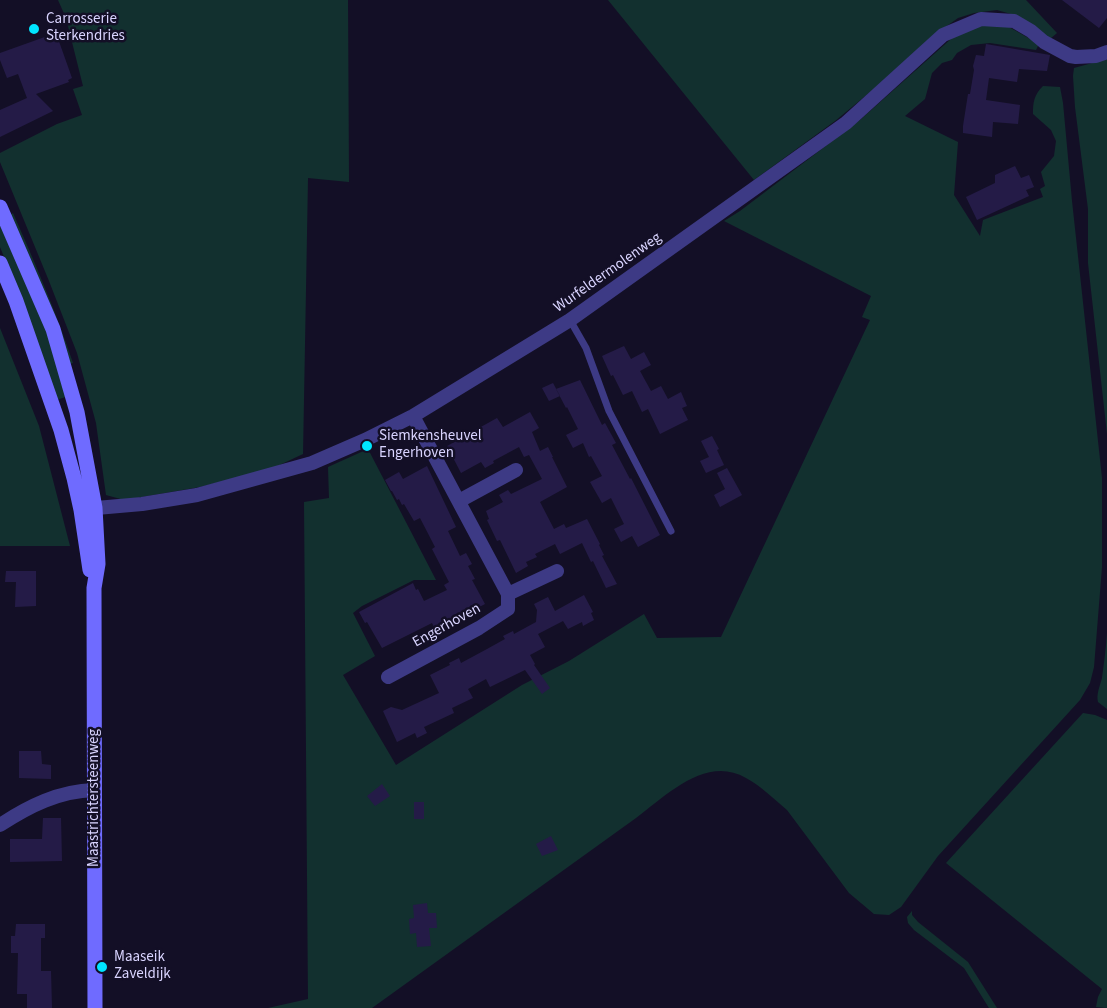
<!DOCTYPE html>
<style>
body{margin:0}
canvas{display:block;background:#130f26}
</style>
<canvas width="1107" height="1008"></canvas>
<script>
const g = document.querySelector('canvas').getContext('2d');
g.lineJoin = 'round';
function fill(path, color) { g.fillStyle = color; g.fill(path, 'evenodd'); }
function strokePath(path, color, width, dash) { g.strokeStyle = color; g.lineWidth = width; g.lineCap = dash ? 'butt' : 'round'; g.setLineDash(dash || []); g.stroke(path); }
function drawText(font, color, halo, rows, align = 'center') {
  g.font = font + ' "Source Sans 3",sans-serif'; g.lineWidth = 5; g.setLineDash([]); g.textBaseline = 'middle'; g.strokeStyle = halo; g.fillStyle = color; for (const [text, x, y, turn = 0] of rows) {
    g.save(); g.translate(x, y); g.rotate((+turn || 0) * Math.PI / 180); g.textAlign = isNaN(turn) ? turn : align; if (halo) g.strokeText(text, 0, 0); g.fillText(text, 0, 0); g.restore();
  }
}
fill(new Path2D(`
 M 58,0 L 348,0 L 349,182 L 308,178 L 303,454 L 271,469 L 200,487 L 124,500 L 106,495 L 96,423 L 77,353 L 49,281 L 0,162 L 0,153 L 57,124 L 82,115 L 73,89 L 83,86 L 66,18 Z
 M 608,0 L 1026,0 L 1057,33 L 1050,39 L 1018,16 L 997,10 L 974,13 L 958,18 L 930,38 L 875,88 L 835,121 L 754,180 Z
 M 984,25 L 1009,27 L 1039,44 L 1036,50 L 990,43 L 971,45 L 957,53 L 952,60 L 942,63 L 932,73 L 925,99 L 905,116 L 958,142 L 954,195 L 980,236 L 983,220 L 1043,197 L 1040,189 L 1045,186 L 1041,172 L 1054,156 L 1056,141 L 1051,130 L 1033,114 C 1033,102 1034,95 1043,86 L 1060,87 L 1063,103 L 1072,201 L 1102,478 L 1102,567 L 1094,667 L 1090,683 L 1080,700 L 938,856 L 901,907 L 889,915 L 874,914 L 849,893 L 787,810 C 774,799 761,786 746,778 C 706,755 667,795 636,818 L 372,1008 L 268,1008 L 308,999 L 304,502 L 329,498 L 328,467 L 368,449 L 436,580 L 414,580 L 362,606 L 353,613 L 375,656 L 343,675 L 396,765 L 522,685 L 569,661 L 644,614 L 657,638 L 721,637 L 870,320 L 862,317 L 871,296 L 724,221 L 740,211 L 860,120 L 952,38 L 970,28 Z
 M 1107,59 L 1107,434 L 1088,263 L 1088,209 L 1075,107 L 1073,76 L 1074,68 Z
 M 13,213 C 35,263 56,312 73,363 L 69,364 L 10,215 Z
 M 0,225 L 46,322 L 69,396 L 56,400 L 9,269 L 0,247 Z
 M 0,328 L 39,426 L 70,546 L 0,546 Z
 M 1107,633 L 1107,709 L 1098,702 C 1096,694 1100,686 1102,678 C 1104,663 1106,648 1107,633 Z
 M 1083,713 L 1095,715 L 1107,720 L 1107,1008 L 1096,1007 L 1098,997 L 1102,989 L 946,863 Z
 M 912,911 L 912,915 L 918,922 L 968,962 L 997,1008 L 989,1008 L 964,968 L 914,930 L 908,923 L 907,917 Z`), '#12302f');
fill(new Path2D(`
 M 1062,0 L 1107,0 L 1107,18 L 1099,28 Z
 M 56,33 L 72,78 L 68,80 L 69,82 L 36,94 L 53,111 L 0,137 L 0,110 L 27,98 L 18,74 L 7,78 L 0,60 L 0,53 Z
 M 986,44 L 1050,55 L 1047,71 L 1019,69 L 1017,82 L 989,78 L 986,100 L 1020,105 L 1018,124 L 993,122 L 992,137 L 963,133 L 963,126 L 968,94 L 970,94 L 974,70 L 973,66 L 976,55 L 984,56 Z
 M 1015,166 L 1021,178 L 1029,175 L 1034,187 L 1026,190 L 1029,196 L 977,220 L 966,197 L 995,183 L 995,175 Z
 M 624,346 L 631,359 L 644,352 L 651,365 L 640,371 L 651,391 L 661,386 L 668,399 L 681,392 L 687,406 L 682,408 L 688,420 L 660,434 L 648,409 L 642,412 L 632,391 L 623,395 L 613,375 L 611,376 L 602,356 Z
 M 580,380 L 602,425 L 605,423 L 616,443 L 612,445 L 630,479 L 631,478 L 660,535 L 638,547 L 632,536 L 621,542 L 614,529 L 624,524 L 611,498 L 602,503 L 590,482 L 602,476 L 591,456 L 589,457 L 583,443 L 573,448 L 566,435 L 578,429 L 567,407 L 566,408 L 556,389 Z
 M 553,383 L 560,396 L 549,401 L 542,388 Z
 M 530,412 L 539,428 L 532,432 L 540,451 L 548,447 L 553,457 L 552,457 L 567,487 L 540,502 L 554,529 L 564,524 L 566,528 L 587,519 L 600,544 L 599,545 L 604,555 L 602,556 L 617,584 L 606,588 L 593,561 L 591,562 L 582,543 L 560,554 L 555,544 L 535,554 L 537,557 L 526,562 L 528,566 L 516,573 L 500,540 L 497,541 L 487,520 L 489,519 L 486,511 L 503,502 L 499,495 L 508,490 L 511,494 L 542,479 L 529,455 L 524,457 L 519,447 L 493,461 L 494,463 L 485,468 L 481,462 L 461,473 L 447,446 L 460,439 L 459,436 L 470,431 L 470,433 L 497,418 L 503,427 Z
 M 712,436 L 719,449 L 717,450 L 724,465 L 706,473 L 700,461 L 709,457 L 701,441 Z
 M 427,466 L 456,527 L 448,531 L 460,556 L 466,553 L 472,564 L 468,566 L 475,579 L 472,580 L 485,604 L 466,614 L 468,619 L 458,624 L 456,620 L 436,631 L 432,623 L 382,648 L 367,622 L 365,623 L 359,612 L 413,583 L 416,590 L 418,589 L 424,601 L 447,590 L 444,585 L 449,582 L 432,549 L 435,547 L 420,518 L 414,521 L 404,504 L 402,505 L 399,499 L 397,500 L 392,491 L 391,491 L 385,480 L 399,472 L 403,479 Z
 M 727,468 L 742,495 L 720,507 L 714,495 L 725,489 L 717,473 Z
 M 6,571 L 36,571 L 36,606 L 15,607 L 16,582 L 5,582 Z
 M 584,595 L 593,612 L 591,613 L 594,620 L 583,626 L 582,622 L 568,629 L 563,621 L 538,634 L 545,647 L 530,655 L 535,664 L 534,665 L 550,688 L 542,694 L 525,670 L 490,687 L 486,679 L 468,689 L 473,698 L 452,708 L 454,713 L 424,727 L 427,733 L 417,738 L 415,733 L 397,742 L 383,711 L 391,707 L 402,710 L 439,693 L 430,675 L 450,665 L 449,663 L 459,658 L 461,663 L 487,649 L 505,639 L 503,636 L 513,631 L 514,634 L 536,622 L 537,610 L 534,604 L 548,597 L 555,611 Z
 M 19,751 L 41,751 L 42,764 L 51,765 L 51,779 L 19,778 Z
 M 382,784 L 390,796 L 375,806 L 367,796 Z
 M 414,802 L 424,802 L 424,819 L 414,819 Z
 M 43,818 L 61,818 L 62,861 L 10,862 L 10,839 L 42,839 Z
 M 551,836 L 558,850 L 542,856 L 536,844 Z
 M 427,903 L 428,913 L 436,913 L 437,928 L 429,928 L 431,946 L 417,947 L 416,933 L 410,934 L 409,919 L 414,918 L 413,905 Z
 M 16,924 L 45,924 L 45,938 L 41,938 L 41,971 L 51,971 L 52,1008 L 27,1008 L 27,994 L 17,994 L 18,953 L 11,953 L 11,936 L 15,936 Z`), '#241b47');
strokePath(new Path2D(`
 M 570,320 L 586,348 L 609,411 L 671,531`), '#3d3a85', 7);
strokePath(new Path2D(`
 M 459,501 L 516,470
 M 85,509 L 142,504 L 197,495 L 312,463 L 365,440 L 413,416 L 570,320 L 846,123 L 943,35 L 981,19 L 1014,21 L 1031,31 L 1044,42 L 1070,56 L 1076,57 L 1096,56 L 1107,52
 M 508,594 L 557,571
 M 388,677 L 479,628 L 508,609 L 508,594 L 413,416
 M 0,825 C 29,806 59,791 94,790`), '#3d3a85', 14);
strokePath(new Path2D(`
 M 0,207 L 53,329 L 77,412 L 95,508 L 98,564 L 94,588 L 95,1008
 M 0,263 L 16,301 L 61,430 L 74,478 L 81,510 L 90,570`), '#6f6bff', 15);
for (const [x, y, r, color] of [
 [34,29,6,"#00e5ff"],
 [367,446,6,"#00e5ff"],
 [102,967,6,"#00e5ff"]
]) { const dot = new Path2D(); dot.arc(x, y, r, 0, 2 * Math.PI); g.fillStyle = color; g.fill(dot); strokePath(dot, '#130f26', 2); }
drawText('15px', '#d9d4ff', '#130f26', [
 ["Carrosserie",46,20],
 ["Sterkendries",46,37],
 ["Siemkensheuvel",379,437],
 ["Engerhoven",379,454],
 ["Maaseik",114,958],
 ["Zaveldijk",114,975]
], 'left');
drawText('15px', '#d9d4ff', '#130f26', [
 ["Wurfeldermolenweg",608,273,-35],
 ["Engerhoven",447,626,-29],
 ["Maastrichtersteenweg",95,798,-90]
]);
</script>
